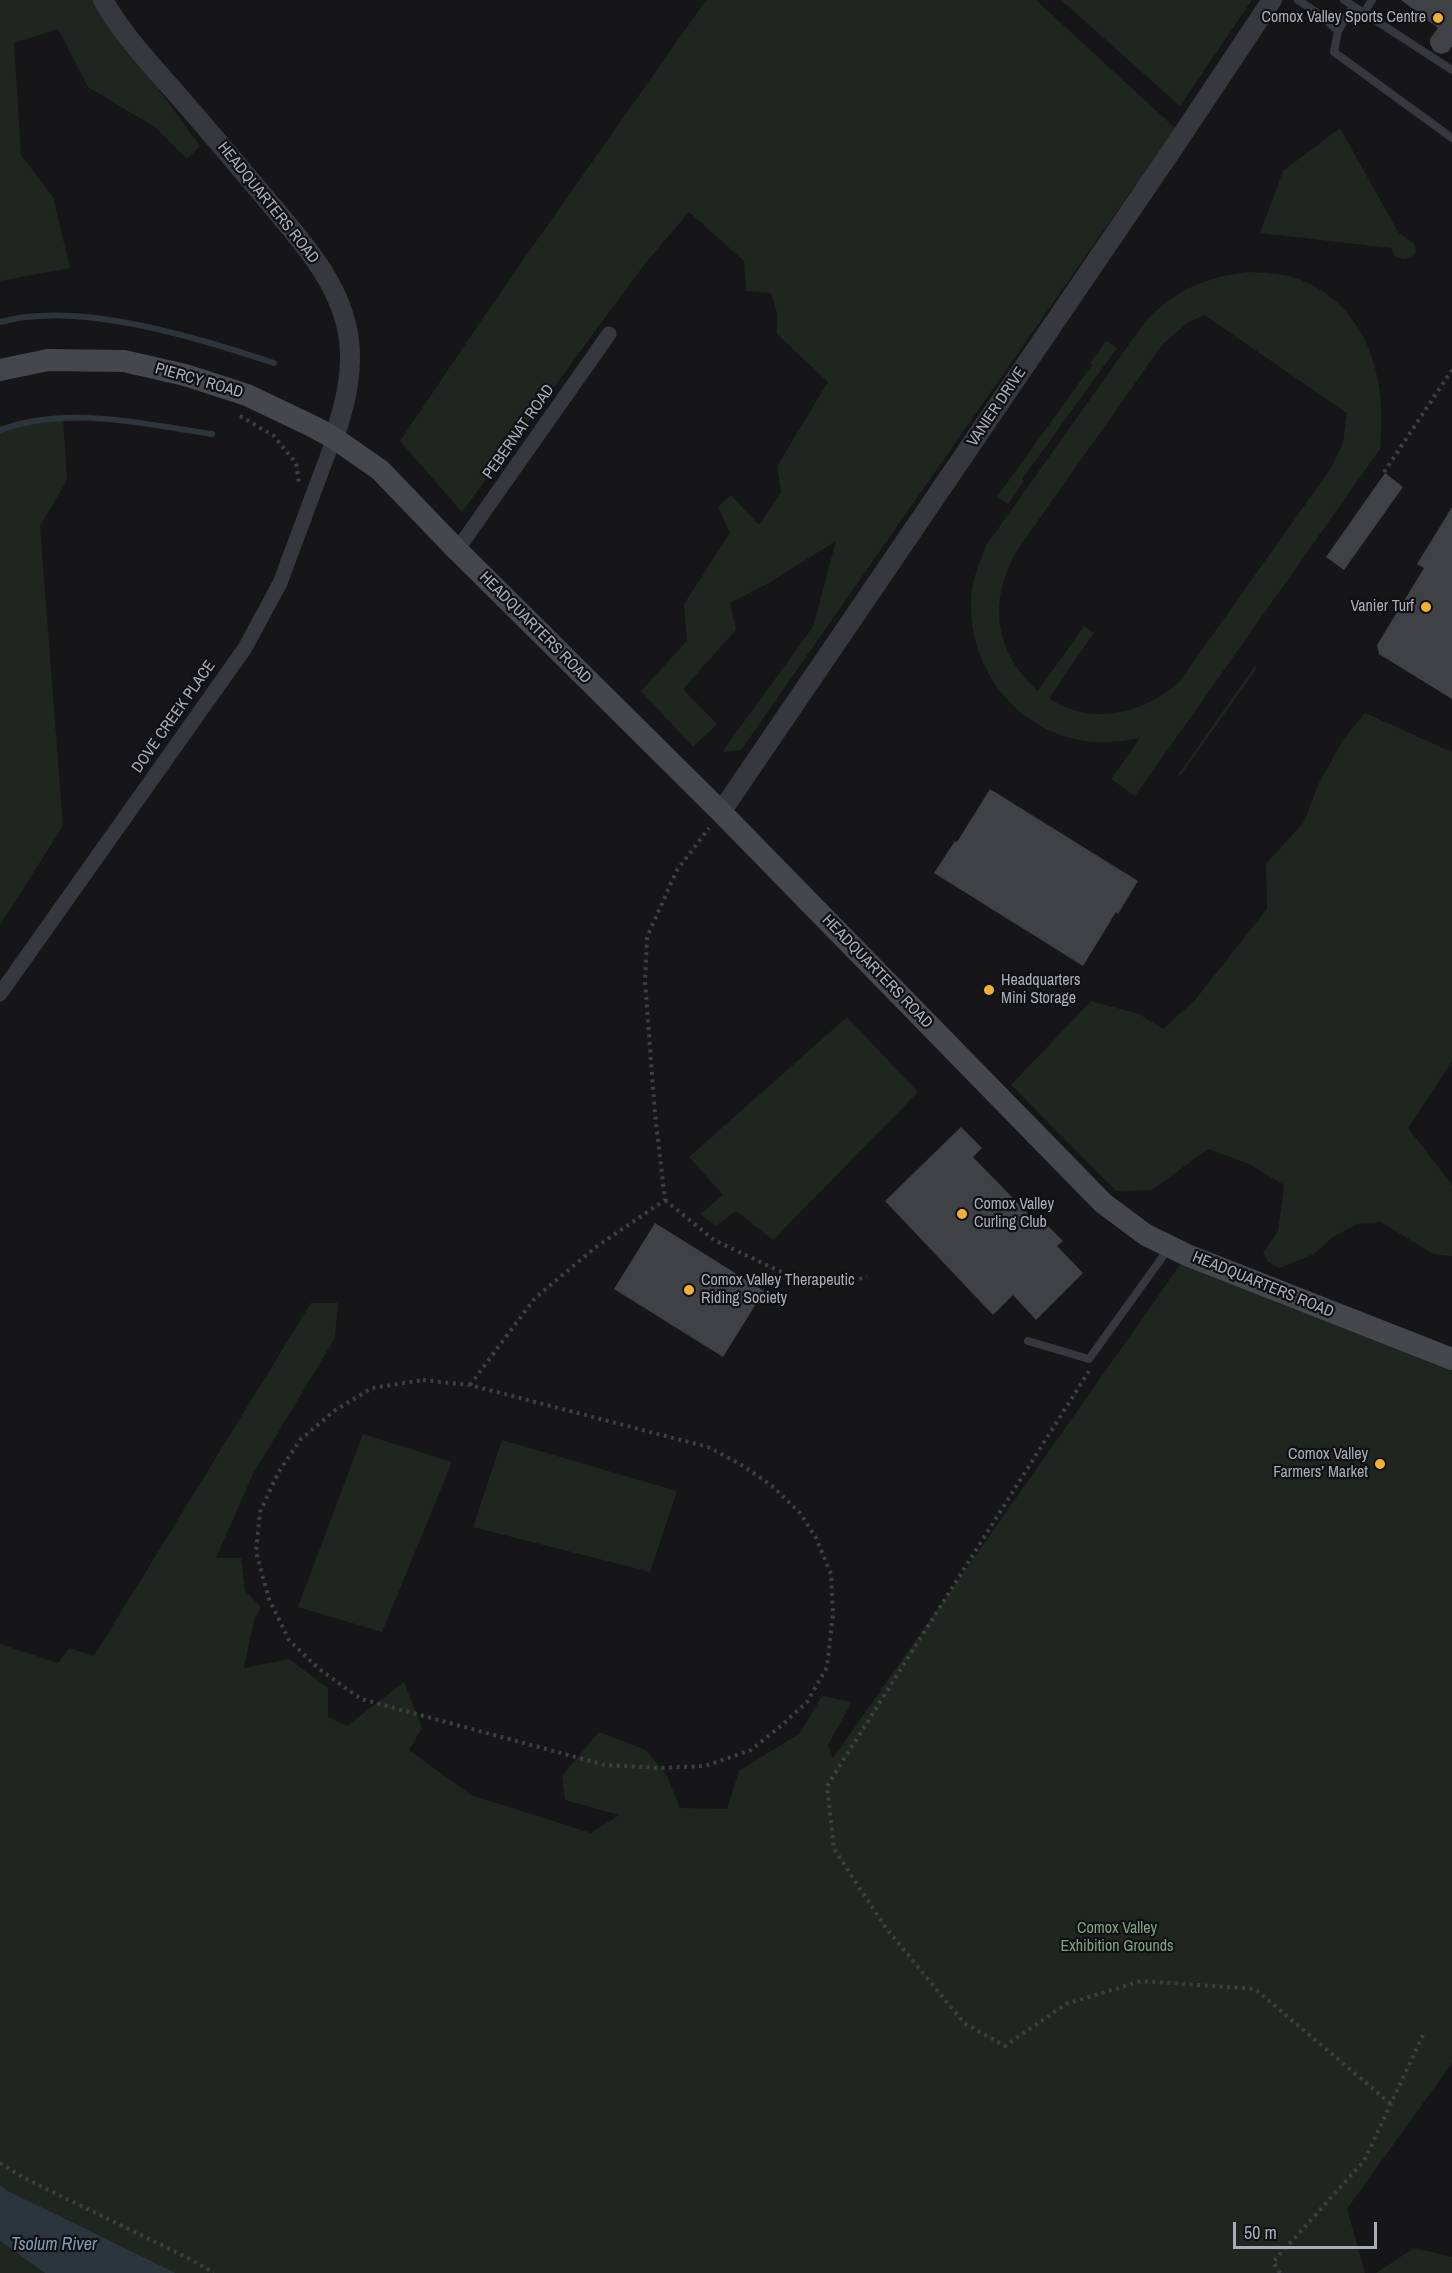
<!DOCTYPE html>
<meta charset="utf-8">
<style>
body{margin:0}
#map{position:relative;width:1452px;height:2273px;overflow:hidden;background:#161618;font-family:"Archivo Narrow",sans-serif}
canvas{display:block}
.scale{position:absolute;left:1233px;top:2222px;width:144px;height:27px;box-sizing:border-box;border:3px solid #a8adb8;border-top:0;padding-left:8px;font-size:18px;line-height:21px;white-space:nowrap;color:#a8adb8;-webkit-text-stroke:4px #111113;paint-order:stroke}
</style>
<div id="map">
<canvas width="1452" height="2273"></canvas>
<div class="scale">50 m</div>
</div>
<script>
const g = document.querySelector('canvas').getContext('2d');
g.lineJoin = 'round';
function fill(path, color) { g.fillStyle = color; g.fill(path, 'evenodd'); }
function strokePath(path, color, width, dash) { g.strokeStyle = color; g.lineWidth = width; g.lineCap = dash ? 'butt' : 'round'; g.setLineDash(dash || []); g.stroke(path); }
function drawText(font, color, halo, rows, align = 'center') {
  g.font = font + ' "Archivo Narrow",sans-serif'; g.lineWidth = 4.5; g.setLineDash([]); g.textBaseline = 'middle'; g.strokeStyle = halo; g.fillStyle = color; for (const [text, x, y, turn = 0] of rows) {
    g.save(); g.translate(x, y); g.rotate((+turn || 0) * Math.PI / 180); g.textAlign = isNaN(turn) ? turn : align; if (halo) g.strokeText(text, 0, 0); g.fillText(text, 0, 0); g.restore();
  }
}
fill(new Path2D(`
 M 0,0 L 97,0 L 118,34 L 200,146 L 187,159 L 156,128 L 88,87 L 58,29 L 14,43 L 21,155 L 53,197 L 70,268 L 0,281 Z
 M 706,0 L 1036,0 L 1175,128 L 741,750 L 722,752 L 813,627 L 836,541 L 767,584 L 730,603 L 736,630 L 683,689 L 717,724 L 693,747 L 641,691 L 687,641 L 684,604 L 730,533 L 718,507 L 731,495 L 759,525 L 781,492 L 777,466 L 828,382 L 777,334 L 777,313 L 771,293 L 746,291 L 744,261 L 689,212 L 644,265 L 462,512 L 400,441 L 502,290 Z
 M 1061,0 L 1252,0 L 1180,106 Z
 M 1340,128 L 1398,232 L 1414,244 L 1416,251 L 1411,258 L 1403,259 L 1395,256 L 1391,248 L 1260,233 L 1283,171 Z
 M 1251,272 C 1267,273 1285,274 1301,280 C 1369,307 1388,382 1380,449 L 1135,796 L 1111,779 L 1140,738 C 1127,740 1113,743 1099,742 C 1024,740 969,674 971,601 C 971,581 980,562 987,544 L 1145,322 C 1176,289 1207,276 1251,272 ZM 1204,315 L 1347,413 L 1343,443 L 1331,468 L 1179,682 C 1143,714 1090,727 1049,698 L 1094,633 L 1084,626 L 1038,691 C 993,652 988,598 1018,549 L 1162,345 L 1187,323 Z
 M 1106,341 L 1117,348 L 1022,479 L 1024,481 L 1008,504 L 997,497 L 1092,365 L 1090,363 Z
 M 63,417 L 67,480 L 40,526 L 63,826 L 0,925 L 0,430 L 22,423 Z
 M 1255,666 L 1257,668 L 1180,776 L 1178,775 Z
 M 1365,713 L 1452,752 L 1452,1061 L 1408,1128 L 1452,1185 L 1452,1256 L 1433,1254 L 1381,1222 L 1357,1224 L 1333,1237 L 1314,1254 L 1280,1268 L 1268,1262 L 1263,1252 L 1278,1232 L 1284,1185 L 1249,1164 L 1208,1149 L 1152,1190 L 1116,1191 L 1011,1085 L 1091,1001 L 1139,1014 L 1163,1029 L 1195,1000 L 1267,909 L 1266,864 L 1304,822 L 1318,785 L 1343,740 Z
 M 847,1017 L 918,1092 L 773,1240 L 736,1211 L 716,1226 L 700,1214 L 723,1195 L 689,1157 Z
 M 1187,1255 L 1452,1359 L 1452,2063 L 1347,2209 L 1365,2273 L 176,2273 L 5,2190 L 0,2185 L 0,1644 L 58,1663 L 69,1648 L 94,1656 L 311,1303 L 338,1303 L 335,1338 L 253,1474 L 216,1558 L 241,1558 L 245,1591 L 261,1607 L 254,1620 L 244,1668 L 289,1659 L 328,1688 L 328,1717 L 347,1726 L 404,1682 L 422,1728 L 409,1750 L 471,1795 L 591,1833 L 619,1815 L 565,1800 L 562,1776 L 599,1732 L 646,1750 L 667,1776 L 680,1808 L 727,1809 L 739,1771 L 800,1733 L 822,1696 L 852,1702 L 828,1745 L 833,1758 Z
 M 363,1434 L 452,1462 L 382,1632 L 298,1607 Z
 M 502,1440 L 677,1491 L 650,1572 L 473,1527 Z
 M 0,2241 L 45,2273 L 0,2273 Z
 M 1414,2248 L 1452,2257 L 1452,2273 L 1376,2273 Z`), '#1e261f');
fill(new Path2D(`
 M 0,2185 L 6,2190 L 176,2273 L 45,2273 L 0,2241 Z`), '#2c353c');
strokePath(new Path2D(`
 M 0,322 C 79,300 197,338 274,363
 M 0,430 C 67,405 143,424 212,434`), '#2c353c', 6);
fill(new Path2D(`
 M 1401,0 L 1452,0 L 1452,46 L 1448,52 L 1441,54 L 1434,51 L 1430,44 L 1430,39 L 1438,28 Z
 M 1385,473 L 1403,487 L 1344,570 L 1326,557 Z
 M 1452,507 L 1452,699 L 1379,654 L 1377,645 L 1424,568 L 1417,564 Z
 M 990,789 L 1138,881 L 1118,914 L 1116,912 L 1083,966 L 934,873 L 955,841 L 957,842 Z
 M 961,1127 L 982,1148 L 973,1157 L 1044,1230 L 1048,1226 L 1063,1241 L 1057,1246 L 1083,1273 L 1036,1320 L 1013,1295 L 993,1315 L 885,1201 Z
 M 655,1223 L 764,1291 L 723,1357 L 614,1289 Z`), '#404145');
strokePath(new Path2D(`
 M 240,416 L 274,436 L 296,463 L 299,483
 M 1384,472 L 1452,370
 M 665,1200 L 714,1240 L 792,1277 L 846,1282 L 867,1277
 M 1089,1371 L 827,1786 L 834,1849 L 886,1928 L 964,2023 L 1005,2046 L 1066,2004 L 1141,1981 L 1255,1989 L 1391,2104
 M 423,1380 L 470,1385 L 708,1447 L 740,1464 L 771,1485 L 800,1513 L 816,1538 L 831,1574 L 833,1614 L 827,1667 L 807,1702 L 782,1725 L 751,1750 L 705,1766 L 658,1768 L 605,1765 L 361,1699 L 319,1669 L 289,1640 L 269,1599 L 256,1552 L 260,1512 L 278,1473 L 300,1440 L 334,1411 L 372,1388 Z
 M 470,1385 L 535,1298 L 596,1247 L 665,1200 L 655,1114 L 645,981 L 647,937 L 677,870 L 709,828
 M 0,2163 L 24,2178 L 188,2258 L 214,2273
 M 1280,2273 L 1273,2262 L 1364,2161 L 1424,2033`), '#3d3f44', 4, [3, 4.5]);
strokePath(new Path2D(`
 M 1298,0 L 1322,16 L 1338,31 L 1334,52 L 1452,138
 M 1344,0 L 1452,70
 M 1364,13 L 1372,0
 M 1338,31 L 1353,6
 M 1028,1341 L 1089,1359 L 1169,1248`), '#37383d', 8);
strokePath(new Path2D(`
 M 457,550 L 609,334
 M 0,994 L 245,648 L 280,583 L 334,438`), '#37383d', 15);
strokePath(new Path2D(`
 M 103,0 C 124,37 154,68 182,100 C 211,133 239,167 268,201 C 302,242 342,284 349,340 C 353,374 345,405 334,438
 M 721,812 L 1178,141 L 1272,0`), '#37383d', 20);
strokePath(new Path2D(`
 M 0,370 L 48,360 L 124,361 L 185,375 L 247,395 L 314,427 L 334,438 L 380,470 L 457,550 L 721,812 L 1103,1203 L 1146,1235 L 1187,1255 L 1452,1359`), '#45474d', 22);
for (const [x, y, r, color] of [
 [1438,18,6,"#f2b134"],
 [1426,607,6,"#f2b134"],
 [989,990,6,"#f2b134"],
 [962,1214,6,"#f2b134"],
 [689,1290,6,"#f2b134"],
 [1380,1464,6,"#f2b134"]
]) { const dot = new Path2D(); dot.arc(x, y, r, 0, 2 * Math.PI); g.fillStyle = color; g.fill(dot); strokePath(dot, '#111113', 2); }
drawText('16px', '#a8adb8', '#111113', [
 ["Comox Valley Sports Centre",1426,18],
 ["Vanier Turf",1414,607],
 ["Headquarters",1001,981,"left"],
 ["Mini Storage",1001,999,"left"],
 ["Comox Valley",974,1205,"left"],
 ["Curling Club",974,1223,"left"],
 ["Comox Valley Therapeutic",701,1281,"left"],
 ["Riding Society",701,1299,"left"],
 ["Comox Valley",1368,1455],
 ["Farmers’ Market",1368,1473]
], 'right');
drawText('16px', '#a8adb8', '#111113', [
 ["HEADQUARTERS ROAD",268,203,51],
 ["PIERCY ROAD",199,381,16],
 ["VANIER DRIVE",997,407,-56],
 ["PEBERNAT ROAD",519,432,-55],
 ["HEADQUARTERS ROAD",535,628,45],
 ["DOVE CREEK PLACE",174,717,-55],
 ["HEADQUARTERS ROAD",877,972,46],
 ["HEADQUARTERS ROAD",1263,1285,22]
]);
drawText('16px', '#7fa381', '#111113', [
 ["Comox Valley",1117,1929],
 ["Exhibition Grounds",1117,1947]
]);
drawText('italic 18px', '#7f9bb3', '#111113', [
 ["Tsolum River",54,2245]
]);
</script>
